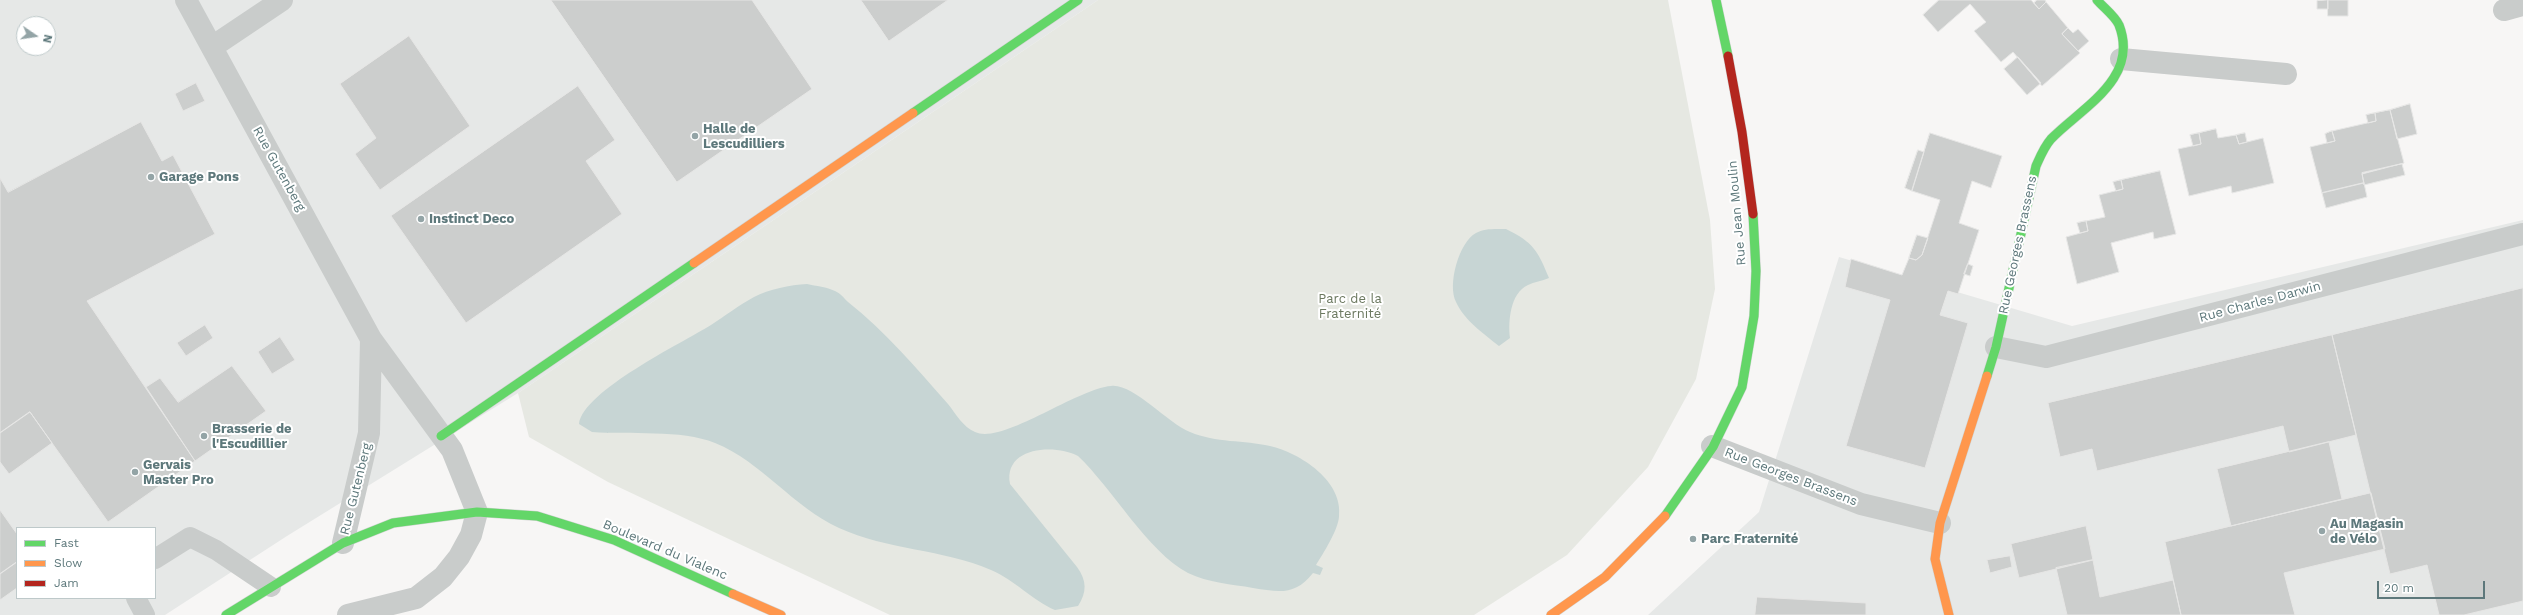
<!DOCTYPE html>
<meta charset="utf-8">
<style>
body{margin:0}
#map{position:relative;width:2523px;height:615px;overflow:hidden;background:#f7f6f5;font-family:"Work Sans",sans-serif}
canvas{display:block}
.legend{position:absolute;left:16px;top:527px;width:140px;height:72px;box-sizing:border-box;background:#fff;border:1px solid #bec9ca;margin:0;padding:5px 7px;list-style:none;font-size:12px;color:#5d787b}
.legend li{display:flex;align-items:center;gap:8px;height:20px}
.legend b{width:20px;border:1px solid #bec9ca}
.north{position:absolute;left:16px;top:16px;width:40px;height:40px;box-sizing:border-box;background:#fff;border:1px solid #bec9ca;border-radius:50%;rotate:103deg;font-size:11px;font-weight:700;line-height:16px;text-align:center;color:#5d787b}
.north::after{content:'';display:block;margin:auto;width:14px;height:18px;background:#93a4a6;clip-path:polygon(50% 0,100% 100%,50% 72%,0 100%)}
.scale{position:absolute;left:2377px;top:581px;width:108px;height:18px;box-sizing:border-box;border:2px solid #5d787b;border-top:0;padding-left:5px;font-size:12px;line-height:14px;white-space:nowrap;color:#5d787b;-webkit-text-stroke:3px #fff;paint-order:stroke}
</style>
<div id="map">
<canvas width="2523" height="615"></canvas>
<ul class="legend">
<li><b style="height:5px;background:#63d668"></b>Fast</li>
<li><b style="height:5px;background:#ff974d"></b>Slow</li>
<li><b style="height:5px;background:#b3261e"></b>Jam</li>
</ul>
<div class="north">N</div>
<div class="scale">20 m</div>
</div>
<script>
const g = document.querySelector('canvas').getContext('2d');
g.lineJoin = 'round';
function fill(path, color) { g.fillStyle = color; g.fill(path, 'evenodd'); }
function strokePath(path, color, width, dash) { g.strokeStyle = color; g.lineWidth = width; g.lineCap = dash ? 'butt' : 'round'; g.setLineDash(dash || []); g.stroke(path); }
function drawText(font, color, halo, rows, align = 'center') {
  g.font = font + ' "Work Sans",sans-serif'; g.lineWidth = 4; g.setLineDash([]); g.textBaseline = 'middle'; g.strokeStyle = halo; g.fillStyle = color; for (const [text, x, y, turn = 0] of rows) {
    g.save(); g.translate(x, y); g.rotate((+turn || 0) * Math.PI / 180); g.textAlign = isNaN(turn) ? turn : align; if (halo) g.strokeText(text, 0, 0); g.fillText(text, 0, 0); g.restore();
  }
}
fill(new Path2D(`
 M 0,0 L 1098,0 L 518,393 L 287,536 L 165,615 L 0,615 ZM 24,24 L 48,24 L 48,48 L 24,48 ZM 17,528 L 155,528 L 155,598 L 17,598 Z
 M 2523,220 L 2523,615 L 1648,615 L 1759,512 L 1839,257 L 2072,326 Z`), '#e6e8e7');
fill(new Path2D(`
 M 1098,0 L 1668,0 L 1710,220 L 1715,289 L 1696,379 L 1648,467 L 1567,555 L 1474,615 L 890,615 L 608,482 L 529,437 L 518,393 Z`), '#e6e8e2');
fill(new Path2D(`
 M 1506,229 C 1533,242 1538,251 1549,278 C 1542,281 1534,282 1528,285 C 1510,293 1508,322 1510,338 L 1499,346 C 1484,334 1464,320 1456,302 C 1447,285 1459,242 1476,233 C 1484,228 1496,229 1506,229 Z
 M 807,284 C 816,286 827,287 835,291 C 840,293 844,298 848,302 C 886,332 916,368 948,404 C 956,414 963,427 975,432 C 1002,445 1076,389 1111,386 C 1133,383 1167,423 1190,432 C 1216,443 1244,440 1270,446 C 1300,453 1344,481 1339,517 C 1338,530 1323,554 1316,565 L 1323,568 L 1320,575 L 1313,573 C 1295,596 1279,592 1253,588 C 1232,584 1208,583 1188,573 C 1148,552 1112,488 1078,456 C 1056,444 1003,446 1010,484 L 1077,567 C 1087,581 1087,592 1078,606 L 1055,610 C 1033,601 1015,580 991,570 C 943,549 887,550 839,528 C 793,507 762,462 715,443 C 681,429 629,435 592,432 L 579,424 C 583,391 682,343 711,325 C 725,316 739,305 754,297 C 769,289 790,285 807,284 Z`), '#c7d5d4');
const building = new Path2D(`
 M 551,0 L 752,0 L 812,89 L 677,182 Z
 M 861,0 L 948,0 L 889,41 Z
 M 1939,0 L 2031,0 L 2039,9 L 2046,2 L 2068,28 L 2062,34 L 2080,53 L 2042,86 L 2013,52 L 2001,62 L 1974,31 L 1986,22 L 1970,4 L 1938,32 L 1923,15 Z
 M 2037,0 L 2045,0 L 2046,2 L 2039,9 L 2034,3 Z
 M 2328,0 L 2348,0 L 2348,16 L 2328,16 Z
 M 2328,0 L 2328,9 L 2317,9 L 2317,1 Z
 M 2068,28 L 2073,33 L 2078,29 L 2089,41 L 2078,51 L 2062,34 Z
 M 409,36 L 470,126 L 380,190 L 355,154 L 376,138 L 340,84 Z
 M 2018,57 L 2041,83 L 2027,95 L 2004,69 Z
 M 196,83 L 205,101 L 183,111 L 175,94 Z
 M 578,86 L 615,140 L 586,161 L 622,214 L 466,323 L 391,216 Z
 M 2410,104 L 2417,134 L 2397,139 L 2390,110 Z
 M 2390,110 L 2404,163 L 2362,174 L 2364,183 L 2322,193 L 2310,147 L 2335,141 L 2332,131 L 2376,121 L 2375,113 Z
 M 2375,113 L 2376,121 L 2368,123 L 2366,115 Z
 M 141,122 L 162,161 L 173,155 L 215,234 L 87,301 L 195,461 L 108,522 L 30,412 L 0,433 L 0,178 L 8,192 Z
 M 2216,129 L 2218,138 L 2236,135 L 2239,144 L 2263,138 L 2274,183 L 2232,193 L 2231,186 L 2189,196 L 2178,149 L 2201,144 L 2199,133 Z
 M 2332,131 L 2335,141 L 2327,143 L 2325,134 Z
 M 1930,133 L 2002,156 L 1991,188 L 1972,181 L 1959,223 L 1979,230 L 1958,294 L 1948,291 L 1940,315 L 1968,323 L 1925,468 L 1846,446 L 1890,300 L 1845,287 L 1851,259 L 1902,275 L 1909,258 L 1916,260 L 1922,255 L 1940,200 L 1912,191 Z
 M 2199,133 L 2201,144 L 2193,146 L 2190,135 Z
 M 2245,133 L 2247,142 L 2239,144 L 2236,135 Z
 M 1918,150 L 1924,152 L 1912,191 L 1905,188 Z
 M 2402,164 L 2405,175 L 2364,185 L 2362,173 Z
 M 2160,171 L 2176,234 L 2154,239 L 2153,232 L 2111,243 L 2119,272 L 2077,284 L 2066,237 L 2088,231 L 2086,221 L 2105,217 L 2099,195 L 2123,189 L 2121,180 Z
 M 2121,180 L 2123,189 L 2116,191 L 2113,182 Z
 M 2364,183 L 2367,197 L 2326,208 L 2322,193 Z
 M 2086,221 L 2088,231 L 2080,233 L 2077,223 Z
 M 1917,235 L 1928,238 L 1922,255 L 1916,260 L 1909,258 Z
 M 1968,264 L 1973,266 L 1970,276 L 1964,274 Z
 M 2523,288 L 2523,601 L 2464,615 L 2439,615 L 2427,565 L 2390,574 L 2332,335 Z
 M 205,325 L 213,338 L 186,356 L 177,343 Z
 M 2332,335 L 2356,435 L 2289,452 L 2283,426 L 2097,471 L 2092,449 L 2060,457 L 2048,403 Z
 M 280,337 L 295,360 L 272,374 L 258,352 Z
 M 232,366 L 266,411 L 195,461 L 146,387 L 160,378 L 178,402 Z
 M 30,412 L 52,443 L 9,474 L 0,462 L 0,433 Z
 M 2329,442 L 2342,499 L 2231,526 L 2217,469 Z
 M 2371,493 L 2385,549 L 2284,573 L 2295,615 L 2181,615 L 2165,542 Z
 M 0,510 L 17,534 L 17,562 L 0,574 Z
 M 2086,526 L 2093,560 L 2019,578 L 2011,544 Z
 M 2010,556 L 2012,567 L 1990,573 L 1987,560 Z
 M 2093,560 L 2100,597 L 2173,580 L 2181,615 L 2067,615 L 2056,568 Z
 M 17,562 L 17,588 L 0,600 L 0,574 Z
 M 1757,597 L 1866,603 L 1866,615 L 1755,615 Z`);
fill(building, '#cccecd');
strokePath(building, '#e6e6e5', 1);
const fast = new Path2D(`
 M 1716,0 L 1728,56
 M 913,113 L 1078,0
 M 1987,376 L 1996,347 L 2036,166 C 2040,157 2044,147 2051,139 C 2081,108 2140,79 2119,25 C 2115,16 2104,8 2097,0
 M 441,436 L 694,263
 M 1665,516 L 1713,447 L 1742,387 L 1754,316 L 1756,271 L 1753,214
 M 226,615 L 343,543 L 393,523 L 477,512 L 537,516 L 614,540 L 733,594`);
const slow = new Path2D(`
 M 694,263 L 913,113
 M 733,594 L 781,615
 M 1551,615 L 1605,577 L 1665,516
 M 1949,615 L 1935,559 L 1940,523 L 1987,376`);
const jam = new Path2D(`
 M 1728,56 L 1742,132 L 1753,214`);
strokePath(fast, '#d1d3d2', 10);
strokePath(slow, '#d1d3d2', 10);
strokePath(jam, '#d1d3d2', 10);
strokePath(new Path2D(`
 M 155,559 L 190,537 L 216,550 L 271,587
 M 136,598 L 145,615`), '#c9cccb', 20);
strokePath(new Path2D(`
 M 186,0 L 371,339
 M 2504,10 L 2523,5
 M 212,47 L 282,0
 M 2121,59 L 2286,74
 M 1996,347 L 2046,357 L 2523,234
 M 1712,446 L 1861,504 L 1940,523
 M 343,543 L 369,433 L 371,339 L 452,450 L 477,512 L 471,535 L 459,557 L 443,577 L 416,598 L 348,615`), '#c9cccb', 22);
strokePath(fast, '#63d668', 9);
strokePath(slow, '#ff974d', 9);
strokePath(jam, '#b3261e', 9);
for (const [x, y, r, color] of [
 [695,136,4,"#93a4a6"],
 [151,177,4,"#93a4a6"],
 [421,219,4,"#93a4a6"],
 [204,436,4,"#93a4a6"],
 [135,472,4,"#93a4a6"],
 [2322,531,4,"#93a4a6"],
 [1693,539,4,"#93a4a6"]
]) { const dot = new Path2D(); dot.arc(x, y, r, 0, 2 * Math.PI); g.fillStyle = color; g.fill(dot); strokePath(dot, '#fff', 1.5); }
drawText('bold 13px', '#5d787b', '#fff', [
 ["Halle de",703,129],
 ["Lescudilliers",703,144],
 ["Garage Pons",159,177],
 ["Instinct Deco",429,219],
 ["Brasserie de",212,429],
 ["l'Escudillier",212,444],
 ["Gervais",143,465],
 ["Master Pro",143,480],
 ["Au Magasin",2330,524],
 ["de Vélo",2330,539],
 ["Parc Fraternité",1701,539]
], 'left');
drawText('13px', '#5d787b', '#fff', [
 ["Rue Gutenberg",279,169,61],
 ["Rue Jean Moulin",1737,213,-95],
 ["Rue Georges Brassens",2018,245,-78],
 ["Rue Charles Darwin",2260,302,-15],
 ["Rue Georges Brassens",1791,477,21],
 ["Rue Gutenberg",356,489,-76],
 ["Boulevard du Vialenc",665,550,23]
]);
drawText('13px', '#6c7960', '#fff', [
 ["Parc de la",1350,299],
 ["Fraternité",1350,314]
]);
</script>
